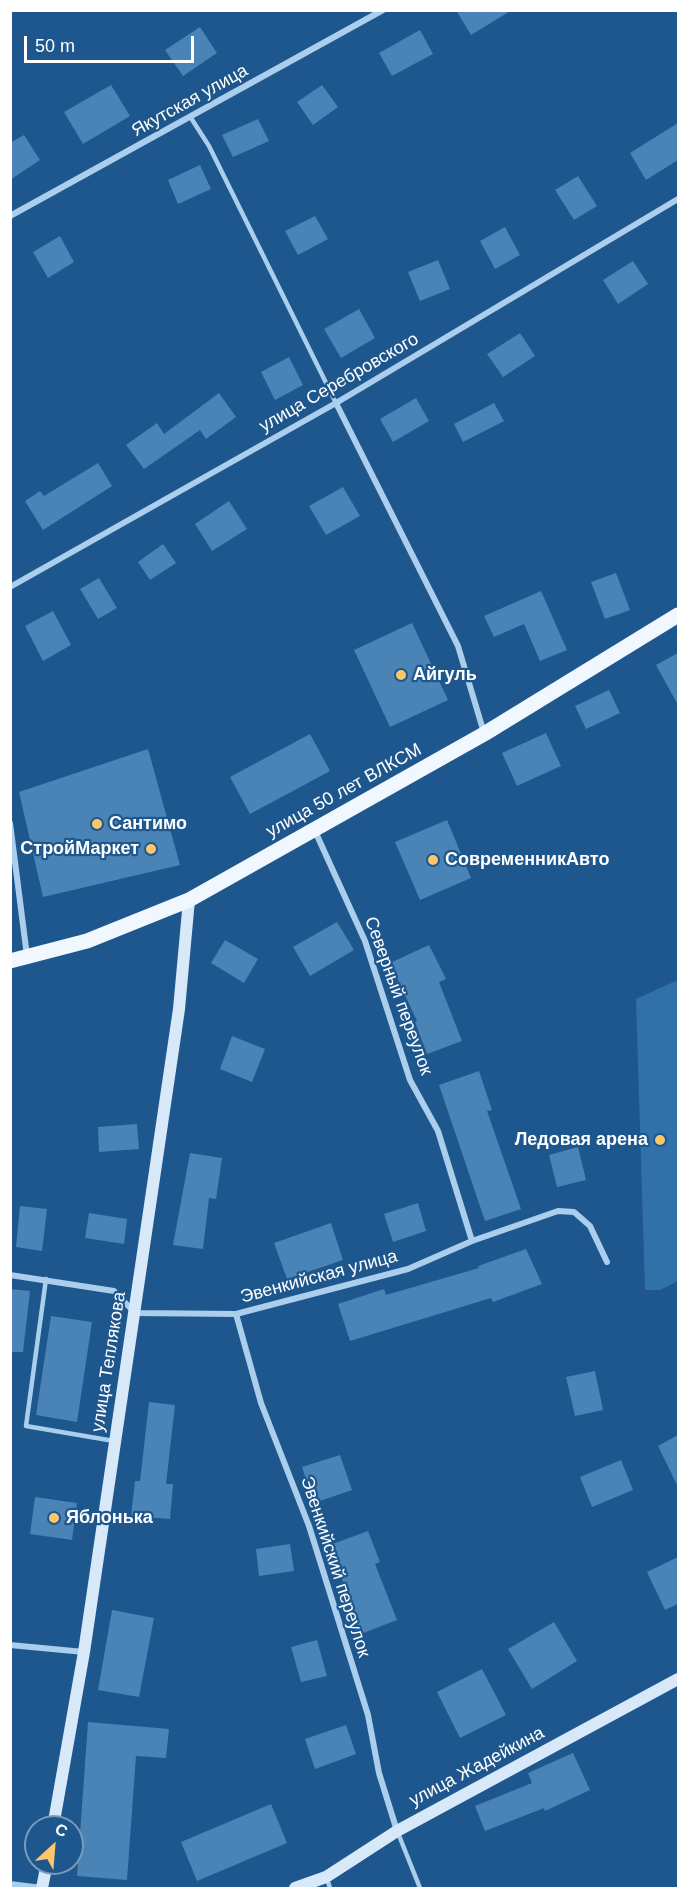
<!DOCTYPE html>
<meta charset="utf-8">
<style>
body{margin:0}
#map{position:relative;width:689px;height:1899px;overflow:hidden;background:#1e578d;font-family:Arial,sans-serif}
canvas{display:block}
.frame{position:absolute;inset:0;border:12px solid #fff;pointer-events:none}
.north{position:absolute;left:24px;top:1815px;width:60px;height:60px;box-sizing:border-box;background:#1e578d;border:2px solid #789abb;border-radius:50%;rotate:26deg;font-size:16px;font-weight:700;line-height:24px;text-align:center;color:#fff}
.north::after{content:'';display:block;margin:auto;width:21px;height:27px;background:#fcc66a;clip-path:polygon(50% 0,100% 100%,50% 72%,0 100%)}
.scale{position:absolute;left:24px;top:36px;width:170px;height:27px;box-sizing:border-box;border:3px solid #fff;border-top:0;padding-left:8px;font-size:18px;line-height:21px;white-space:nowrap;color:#fff;-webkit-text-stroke:4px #1e578d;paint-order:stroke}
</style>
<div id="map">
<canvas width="689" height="1899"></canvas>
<div class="frame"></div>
<div class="north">С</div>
<div class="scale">50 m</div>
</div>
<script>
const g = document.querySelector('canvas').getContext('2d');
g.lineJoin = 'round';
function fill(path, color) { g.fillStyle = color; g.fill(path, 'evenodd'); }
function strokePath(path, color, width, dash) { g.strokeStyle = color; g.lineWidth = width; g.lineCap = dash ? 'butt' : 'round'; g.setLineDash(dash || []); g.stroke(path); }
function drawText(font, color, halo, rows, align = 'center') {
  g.font = font + ' Arial,sans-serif'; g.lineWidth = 4.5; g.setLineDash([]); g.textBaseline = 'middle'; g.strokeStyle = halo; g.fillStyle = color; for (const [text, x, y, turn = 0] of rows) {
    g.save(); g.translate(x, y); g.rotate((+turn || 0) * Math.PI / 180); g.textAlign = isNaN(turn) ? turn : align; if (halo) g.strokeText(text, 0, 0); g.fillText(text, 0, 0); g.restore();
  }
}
fill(new Path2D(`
 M 678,980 L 678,1281 L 660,1290 L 645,1290 L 636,999 Z`), '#3171aa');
fill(new Path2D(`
 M 456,10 L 512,10 L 471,35 Z
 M 200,27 L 217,53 L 183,76 L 165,50 Z
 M 420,30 L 433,54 L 392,76 L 379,53 Z
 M 111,85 L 130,116 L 83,144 L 64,112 Z
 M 322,85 L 338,107 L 313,125 L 297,102 Z
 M 258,119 L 269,141 L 233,157 L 222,135 Z
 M 678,123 L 678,160 L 646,180 L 630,153 Z
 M 24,135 L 40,160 L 10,180 L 10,143 Z
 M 200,165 L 211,189 L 178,204 L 168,180 Z
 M 578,176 L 597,206 L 574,220 L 555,190 Z
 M 315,216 L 328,239 L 298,255 L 285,231 Z
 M 505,227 L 520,255 L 495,269 L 480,241 Z
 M 60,236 L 74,262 L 48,278 L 33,252 Z
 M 438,260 L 450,289 L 420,301 L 408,272 Z
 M 633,261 L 648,284 L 618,304 L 603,280 Z
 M 359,309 L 375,338 L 341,358 L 324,329 Z
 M 520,333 L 535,356 L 503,377 L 487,354 Z
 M 289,357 L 303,385 L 275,400 L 261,372 Z
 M 219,393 L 236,417 L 206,439 L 200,430 L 144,469 L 126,445 L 157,423 L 164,434 Z
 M 416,398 L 429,421 L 393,442 L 380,419 Z
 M 494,403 L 504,421 L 463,442 L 454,424 Z
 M 98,463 L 112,486 L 43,530 L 25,501 L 40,491 L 44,496 Z
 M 343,487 L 360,516 L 326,535 L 309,506 Z
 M 229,501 L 247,529 L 212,551 L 195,524 Z
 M 163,544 L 176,563 L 150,580 L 138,562 Z
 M 616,573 L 630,610 L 605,619 L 591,582 Z
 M 99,578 L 117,608 L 98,619 L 80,589 Z
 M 541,591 L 567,650 L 540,661 L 524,624 L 494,637 L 484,616 Z
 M 53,611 L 71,645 L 43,661 L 25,626 Z
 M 412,623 L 448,700 L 390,727 L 354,650 Z
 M 678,653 L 678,705 L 656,665 Z
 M 609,690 L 620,713 L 586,729 L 575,706 Z
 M 546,733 L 561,766 L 517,786 L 502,753 Z
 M 310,734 L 330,771 L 250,814 L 230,777 Z
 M 148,749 L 180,865 L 43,897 L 19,792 Z
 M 447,820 L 471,878 L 420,900 L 395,842 Z
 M 337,922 L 354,950 L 310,976 L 293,947 Z
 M 225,940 L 258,959 L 244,983 L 211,963 Z
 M 429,945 L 446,979 L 439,982 L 462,1041 L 427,1054 L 415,1022 L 417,1021 L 390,963 Z
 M 232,1036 L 265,1049 L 252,1082 L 220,1069 Z
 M 479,1071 L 492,1110 L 487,1111 L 521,1209 L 485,1221 L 439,1085 Z
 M 137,1124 L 139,1149 L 99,1152 L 98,1127 Z
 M 578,1147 L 586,1180 L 557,1187 L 549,1155 Z
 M 190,1153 L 222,1158 L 216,1199 L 209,1198 L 203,1249 L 173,1245 Z
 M 418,1203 L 426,1231 L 393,1242 L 384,1214 Z
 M 20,1206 L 47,1209 L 42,1251 L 16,1247 Z
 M 89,1213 L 127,1219 L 124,1244 L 85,1238 Z
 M 331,1223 L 343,1260 L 287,1279 L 274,1243 Z
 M 526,1249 L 542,1284 L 493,1302 L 491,1298 L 350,1341 L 338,1304 L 384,1289 L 386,1295 L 479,1268 L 478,1266 Z
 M 10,1289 L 30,1291 L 23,1352 L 10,1352 Z
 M 51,1316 L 92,1322 L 77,1422 L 36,1415 Z
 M 595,1371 L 603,1410 L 575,1416 L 566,1377 Z
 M 149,1402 L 175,1405 L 166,1484 L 173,1484 L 170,1519 L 131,1516 L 135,1481 L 140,1481 Z
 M 678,1435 L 678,1487 L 658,1446 Z
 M 340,1455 L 352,1490 L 314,1503 L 302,1467 Z
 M 621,1460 L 633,1490 L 592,1507 L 580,1477 Z
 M 35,1497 L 77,1503 L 72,1540 L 30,1534 Z
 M 368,1531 L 380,1562 L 375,1564 L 397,1620 L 361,1634 L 330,1545 Z
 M 290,1544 L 294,1571 L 259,1576 L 256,1549 Z
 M 678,1557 L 678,1604 L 665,1610 L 647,1572 Z
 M 112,1610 L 154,1618 L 139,1697 L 98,1690 Z
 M 554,1622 L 577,1661 L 532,1689 L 508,1649 Z
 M 317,1640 L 327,1676 L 301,1682 L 291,1647 Z
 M 482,1669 L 506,1715 L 460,1738 L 437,1692 Z
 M 88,1722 L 169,1729 L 166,1758 L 136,1756 L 127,1880 L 77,1876 Z
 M 346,1725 L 356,1754 L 315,1769 L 305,1739 Z
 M 573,1753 L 590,1790 L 545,1811 L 544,1808 L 485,1831 L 475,1806 L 532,1783 L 528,1773 Z
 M 271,1804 L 287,1843 L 197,1881 L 181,1842 Z`), '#4a83b6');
strokePath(new Path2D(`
 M 191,118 L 209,146 L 336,403
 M 46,1279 L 26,1426 L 114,1441
 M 398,1833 L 420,1888
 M 327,1879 L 330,1888`), '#abceed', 4.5);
strokePath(new Path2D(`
 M 10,216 L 383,10
 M 336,403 L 458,646 L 484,733
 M 10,587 L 336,403 L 678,199
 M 10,823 L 27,956
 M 315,831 L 365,941 L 410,1080 L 438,1131 L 472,1241
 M 10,1275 L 114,1291 L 135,1313 L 236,1314 L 408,1269 L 472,1241 L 558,1211 L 574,1212 L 590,1226 L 607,1262
 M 236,1314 L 261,1403 L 309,1526 L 368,1715 L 379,1773 L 397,1831
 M 10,1645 L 84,1652
 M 10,1884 L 42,1888`), '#abceed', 6);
strokePath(new Path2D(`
 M 53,1827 L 84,1652 L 179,1009 L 189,900
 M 42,1888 L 47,1863
 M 295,1888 L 326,1877 L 397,1831 L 678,1679`), '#d7e8f9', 12);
strokePath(new Path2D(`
 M 10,961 L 87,941 L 189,900 L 484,734 L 678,615`), '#f1f7ff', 15);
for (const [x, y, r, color] of [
 [401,675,6,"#fcc66a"],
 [97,824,6,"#fcc66a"],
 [151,849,6,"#fcc66a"],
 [433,860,6,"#fcc66a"],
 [660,1140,6,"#fcc66a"],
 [54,1518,6,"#fcc66a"]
]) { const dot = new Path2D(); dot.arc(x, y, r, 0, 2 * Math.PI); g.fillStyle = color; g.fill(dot); strokePath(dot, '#1e578d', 2); }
drawText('18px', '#fff', '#1e578d', [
 ["Якутская улица",190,101,-29],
 ["улица Серебровского",339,383,-30],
 ["улица 50 лет ВЛКСМ",344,791,-29],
 ["Северный переулок",398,996,70],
 ["Эвенкийская улица",319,1277,-15],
 ["улица Теплякова",109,1362,-81],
 ["Эвенкийский переулок",335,1567,72],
 ["улица Жадейкина",477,1767,-28]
]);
drawText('bold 18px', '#fff', '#1e578d', [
 ["Айгуль",413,675],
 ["Сантимо",109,824],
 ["СтройМаркет",139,849,"right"],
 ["СовременникАвто",445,860],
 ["Ледовая арена",648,1140,"right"],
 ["Яблонька",66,1518]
], 'left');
</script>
